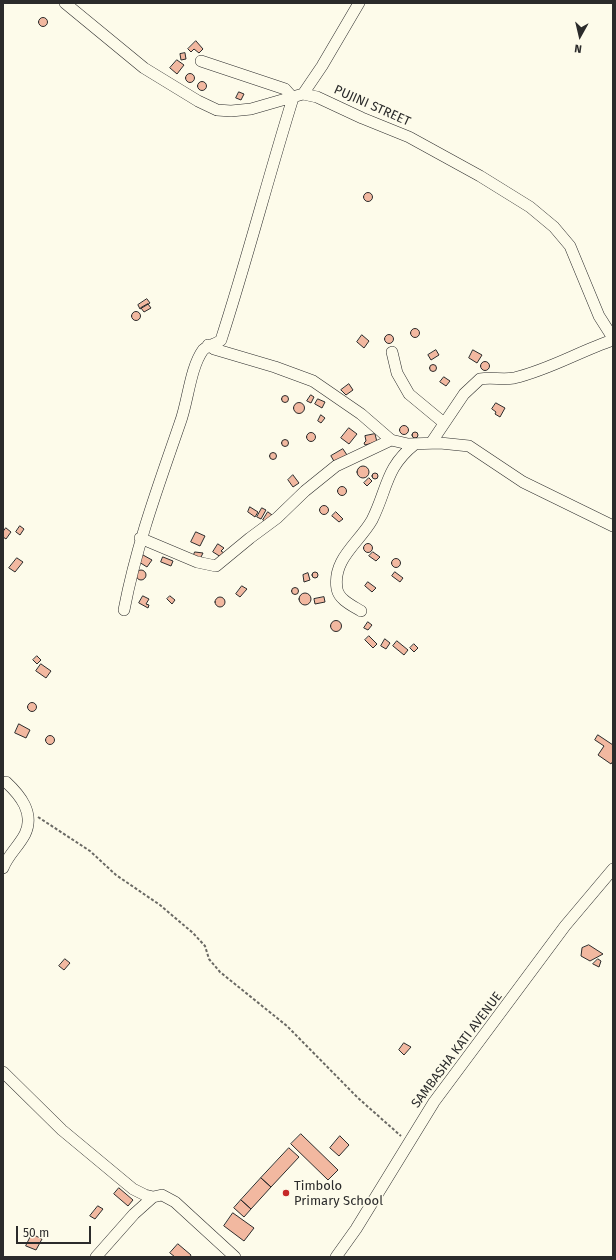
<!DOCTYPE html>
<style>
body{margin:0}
#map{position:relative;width:616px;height:1260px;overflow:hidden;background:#fdfbea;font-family:"Fira Sans",sans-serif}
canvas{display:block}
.frame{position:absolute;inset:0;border:4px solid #2b2b2b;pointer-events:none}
.north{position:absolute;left:560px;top:16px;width:40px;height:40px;-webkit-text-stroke:3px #fdfbea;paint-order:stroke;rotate:188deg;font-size:11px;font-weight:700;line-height:16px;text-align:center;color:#2b2b2b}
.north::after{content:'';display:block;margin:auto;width:14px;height:18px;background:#2b2b2b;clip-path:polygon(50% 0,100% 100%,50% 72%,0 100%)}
.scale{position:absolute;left:16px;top:1226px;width:75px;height:18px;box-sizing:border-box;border:2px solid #2b2b2b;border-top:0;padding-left:5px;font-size:12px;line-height:14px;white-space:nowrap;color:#2b2b2b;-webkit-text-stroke:3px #fdfbea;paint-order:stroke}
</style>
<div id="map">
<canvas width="616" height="1260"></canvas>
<div class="frame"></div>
<div class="north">N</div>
<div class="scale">50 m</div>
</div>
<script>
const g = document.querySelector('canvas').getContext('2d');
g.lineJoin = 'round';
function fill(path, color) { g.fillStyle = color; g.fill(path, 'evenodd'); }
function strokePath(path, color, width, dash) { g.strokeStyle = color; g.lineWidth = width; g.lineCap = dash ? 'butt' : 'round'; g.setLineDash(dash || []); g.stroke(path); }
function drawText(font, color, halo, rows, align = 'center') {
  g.font = font + ' "Fira Sans",sans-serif'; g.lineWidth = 3; g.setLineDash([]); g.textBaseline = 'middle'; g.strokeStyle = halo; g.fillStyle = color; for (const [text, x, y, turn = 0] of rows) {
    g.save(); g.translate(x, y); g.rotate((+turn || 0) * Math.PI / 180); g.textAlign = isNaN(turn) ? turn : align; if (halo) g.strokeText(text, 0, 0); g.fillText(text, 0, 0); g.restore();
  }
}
const building = new Path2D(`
 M38.5 22a4.5 4.5 0 1 1 9 0a4.5 4.5 0 1 1-9 0Z
 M 196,41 L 203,49 L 199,53 L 194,49 L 191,52 L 188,49 Z
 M 185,53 L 186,59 L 181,60 L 180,54 Z
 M 177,60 L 184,65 L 177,74 L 170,68 Z
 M185.5 78a4.5 4.5 0 1 1 9 0a4.5 4.5 0 1 1-9 0Z
 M197.5 86a4.5 4.5 0 1 1 9 0a4.5 4.5 0 1 1-9 0Z
 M 239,92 L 244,94 L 241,100 L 236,98 Z
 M363.5 197a4.5 4.5 0 1 1 9 0a4.5 4.5 0 1 1-9 0Z
 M 147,299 L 150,303 L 140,309 L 138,305 Z
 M 148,304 L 151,308 L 144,312 L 141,308 Z
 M131.5 316a4.5 4.5 0 1 1 9 0a4.5 4.5 0 1 1-9 0Z
 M410.5 333a4.5 4.5 0 1 1 9 0a4.5 4.5 0 1 1-9 0Z
 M384.5 339a4.5 4.5 0 1 1 9 0a4.5 4.5 0 1 1-9 0Z
 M 362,335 L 369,341 L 364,348 L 357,342 Z
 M 436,350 L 439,355 L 431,360 L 428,355 Z
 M 473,350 L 482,355 L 477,363 L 469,358 Z
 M480.5 366a4.5 4.5 0 1 1 9 0a4.5 4.5 0 1 1-9 0Z
 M429.5 368a3.5 3.5 0 1 1 7 0a3.5 3.5 0 1 1-7 0Z
 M 444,377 L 450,381 L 446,386 L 440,382 Z
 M 349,384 L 353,390 L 346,395 L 341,390 Z
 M 311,395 L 314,397 L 311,403 L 307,401 Z
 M281.5 399a3.5 3.5 0 1 1 7 0a3.5 3.5 0 1 1-7 0Z
 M 318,399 L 325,402 L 322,408 L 315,404 Z
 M293.5 408a5.5 5.5 0 1 1 11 0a5.5 5.5 0 1 1-11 0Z
 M 496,403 L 505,408 L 500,417 L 495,414 L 496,412 L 492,409 Z
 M 321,415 L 325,418 L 321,423 L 318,421 Z
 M399.5 430a4.5 4.5 0 1 1 9 0a4.5 4.5 0 1 1-9 0Z
 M 349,428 L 357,434 L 349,444 L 341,438 Z
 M412 435a3 3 0 1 1 6 0a3 3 0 1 1-6 0Z
 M306.5 437a4.5 4.5 0 1 1 9 0a4.5 4.5 0 1 1-9 0Z
 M 375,434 L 377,442 L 365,445 L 364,443 L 366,441 L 365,436 Z
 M281.5 443a3.5 3.5 0 1 1 7 0a3.5 3.5 0 1 1-7 0Z
 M 343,449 L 347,455 L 335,463 L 331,456 Z
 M269.5 456a3.5 3.5 0 1 1 7 0a3.5 3.5 0 1 1-7 0Z
 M357 472a6 6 0 1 1 12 0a6 6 0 1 1-12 0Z
 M372 476a3 3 0 1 1 6 0a3 3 0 1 1-6 0Z
 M 293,475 L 299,483 L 293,487 L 288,480 Z
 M 369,478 L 372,481 L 367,486 L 364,483 Z
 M337.5 491a4.5 4.5 0 1 1 9 0a4.5 4.5 0 1 1-9 0Z
 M319.5 510a4.5 4.5 0 1 1 9 0a4.5 4.5 0 1 1-9 0Z
 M 250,507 L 258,512 L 255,517 L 248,512 Z
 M 262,508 L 266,510 L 261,519 L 257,517 Z
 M 268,512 L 272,515 L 267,522 L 263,520 Z
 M 336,512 L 343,519 L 339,522 L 332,516 Z
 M 20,526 L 24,529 L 20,535 L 16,532 Z
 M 6,528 L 11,532 L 6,539 L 3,537 L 3,532 Z
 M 196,532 L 205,536 L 200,546 L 191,542 Z
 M363.5 548a4.5 4.5 0 1 1 9 0a4.5 4.5 0 1 1-9 0Z
 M 218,544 L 224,548 L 221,551 L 224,553 L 221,557 L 213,552 Z
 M 195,552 L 203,553 L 201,557 L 205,559 L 193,557 Z
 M 373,552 L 380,557 L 376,561 L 369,556 Z
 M 143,555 L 152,560 L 147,567 L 139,562 Z
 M 163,557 L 173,561 L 171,566 L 161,562 Z
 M 17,558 L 23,562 L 15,572 L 9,568 Z
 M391.5 563a4.5 4.5 0 1 1 9 0a4.5 4.5 0 1 1-9 0Z
 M136 575a5 5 0 1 1 10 0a5 5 0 1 1-10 0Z
 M312 575a3 3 0 1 1 6 0a3 3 0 1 1-6 0Z
 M 395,572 L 403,578 L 400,582 L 392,576 Z
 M 308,573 L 310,580 L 304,582 L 303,575 Z
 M 368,582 L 376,588 L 372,592 L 365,586 Z
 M 242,586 L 247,589 L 240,597 L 236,594 Z
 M291.5 591a3.5 3.5 0 1 1 7 0a3.5 3.5 0 1 1-7 0Z
 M299 599a6 6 0 1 1 12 0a6 6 0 1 1-12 0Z
 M 143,596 L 149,599 L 146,604 L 149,605 L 148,608 L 139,603 Z
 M 170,596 L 175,600 L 172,604 L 167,599 Z
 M 324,597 L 325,602 L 315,604 L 314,599 Z
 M215 602a5 5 0 1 1 10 0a5 5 0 1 1-10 0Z
 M330.5 626a5.5 5.5 0 1 1 11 0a5.5 5.5 0 1 1-11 0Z
 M 368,622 L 372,625 L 368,630 L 364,628 Z
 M 369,636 L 377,644 L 373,648 L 365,640 Z
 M 385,639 L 390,643 L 386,649 L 381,646 Z
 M 397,641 L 408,650 L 404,655 L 393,646 Z
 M 414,644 L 418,648 L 414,652 L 410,648 Z
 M 37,656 L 41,660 L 37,664 L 33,660 Z
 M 41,664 L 51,671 L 46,678 L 36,671 Z
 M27.5 707a4.5 4.5 0 1 1 9 0a4.5 4.5 0 1 1-9 0Z
 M 19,724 L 30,730 L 26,738 L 15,733 Z
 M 598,735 L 613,745 L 613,761 L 611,764 L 598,755 L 604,746 L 595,740 Z
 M45.5 740a4.5 4.5 0 1 1 9 0a4.5 4.5 0 1 1-9 0Z
 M 589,945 L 603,954 L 590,961 L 581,956 L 582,948 Z
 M 65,959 L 70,963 L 64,970 L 59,966 Z
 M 598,959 L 601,961 L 599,967 L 593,964 Z
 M 404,1043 L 411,1047 L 404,1055 L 399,1050 Z
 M 301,1134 L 338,1170 L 328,1180 L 291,1144 Z
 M 340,1136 L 349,1145 L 339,1156 L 330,1148 Z
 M 289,1148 L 299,1157 L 271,1187 L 261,1178 Z
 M 261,1178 L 271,1187 L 251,1209 L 241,1200 Z
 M 119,1188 L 133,1200 L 128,1206 L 114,1194 Z
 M 241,1200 L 251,1209 L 244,1217 L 234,1208 Z
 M 98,1206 L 103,1209 L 95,1219 L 90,1216 Z
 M 233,1213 L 254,1228 L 244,1241 L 224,1226 Z
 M 32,1234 L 42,1239 L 36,1250 L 26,1246 Z
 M 178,1244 L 191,1255 L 190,1257 L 175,1257 L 170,1253 Z`);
fill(building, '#f2b8a0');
strokePath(building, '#2b2b2b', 1);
const minor = new Path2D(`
 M 65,3 L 144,68 L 198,101 L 217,110 L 231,111 L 251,109 L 303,94 L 317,97 L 362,118 L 409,137 L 480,176 L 530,207 L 554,227 L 570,246 L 599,316 L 613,338
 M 303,94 L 322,66 L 359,3
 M 208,345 L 214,349 L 275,367 L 313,381 L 361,414 L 391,440 L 408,444 L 440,443 L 469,446 L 523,482 L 613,526
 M 392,352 L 397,373 L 409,394 L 444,423
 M 431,443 L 464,394 L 480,379 C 491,377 503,380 514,378 C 549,370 580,351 613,340
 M 140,538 L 197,562 L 216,566 L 250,538 L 277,518 L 305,491 L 336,466 L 391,440
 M 124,610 C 137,543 158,487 180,423 C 188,402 190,368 203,350 C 209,344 216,345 221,340 C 247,260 268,178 293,98 L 285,89 L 201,61
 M 361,611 C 353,606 339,600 337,589 C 332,559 359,543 372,520 C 388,488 385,468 415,444
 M 3,868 C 8,855 19,846 25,834 C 35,813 20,795 6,782
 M 3,1072 L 62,1130 L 133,1189 L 145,1195 L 153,1197 L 162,1195 L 175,1202 L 235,1257
 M 96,1257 L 134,1214 L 153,1197
 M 336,1257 L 356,1229 L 434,1102 L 565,926 L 613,869`);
strokePath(minor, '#2b2b2b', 12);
strokePath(new Path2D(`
 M 38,817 L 90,851 L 116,875 L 160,905 L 193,933 L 205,946 L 209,959 L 220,972 L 287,1026 L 358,1098 L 401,1136`), '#6a6964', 2, [3, 2]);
strokePath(minor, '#fdfbea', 11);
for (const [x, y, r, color] of [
 [286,1193,4,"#c62828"]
]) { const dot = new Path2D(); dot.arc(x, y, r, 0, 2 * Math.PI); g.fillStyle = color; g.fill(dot); strokePath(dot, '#fdfbea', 1.5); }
drawText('13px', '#2b2b2b', '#fdfbea', [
 ["PUJINI STREET",372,106,24],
 ["SAMBASHA KATI AVENUE",457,1050,-53]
]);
drawText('13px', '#2b2b2b', '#fdfbea', [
 ["Timbolo",294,1186],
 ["Primary School",294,1201]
], 'left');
</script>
